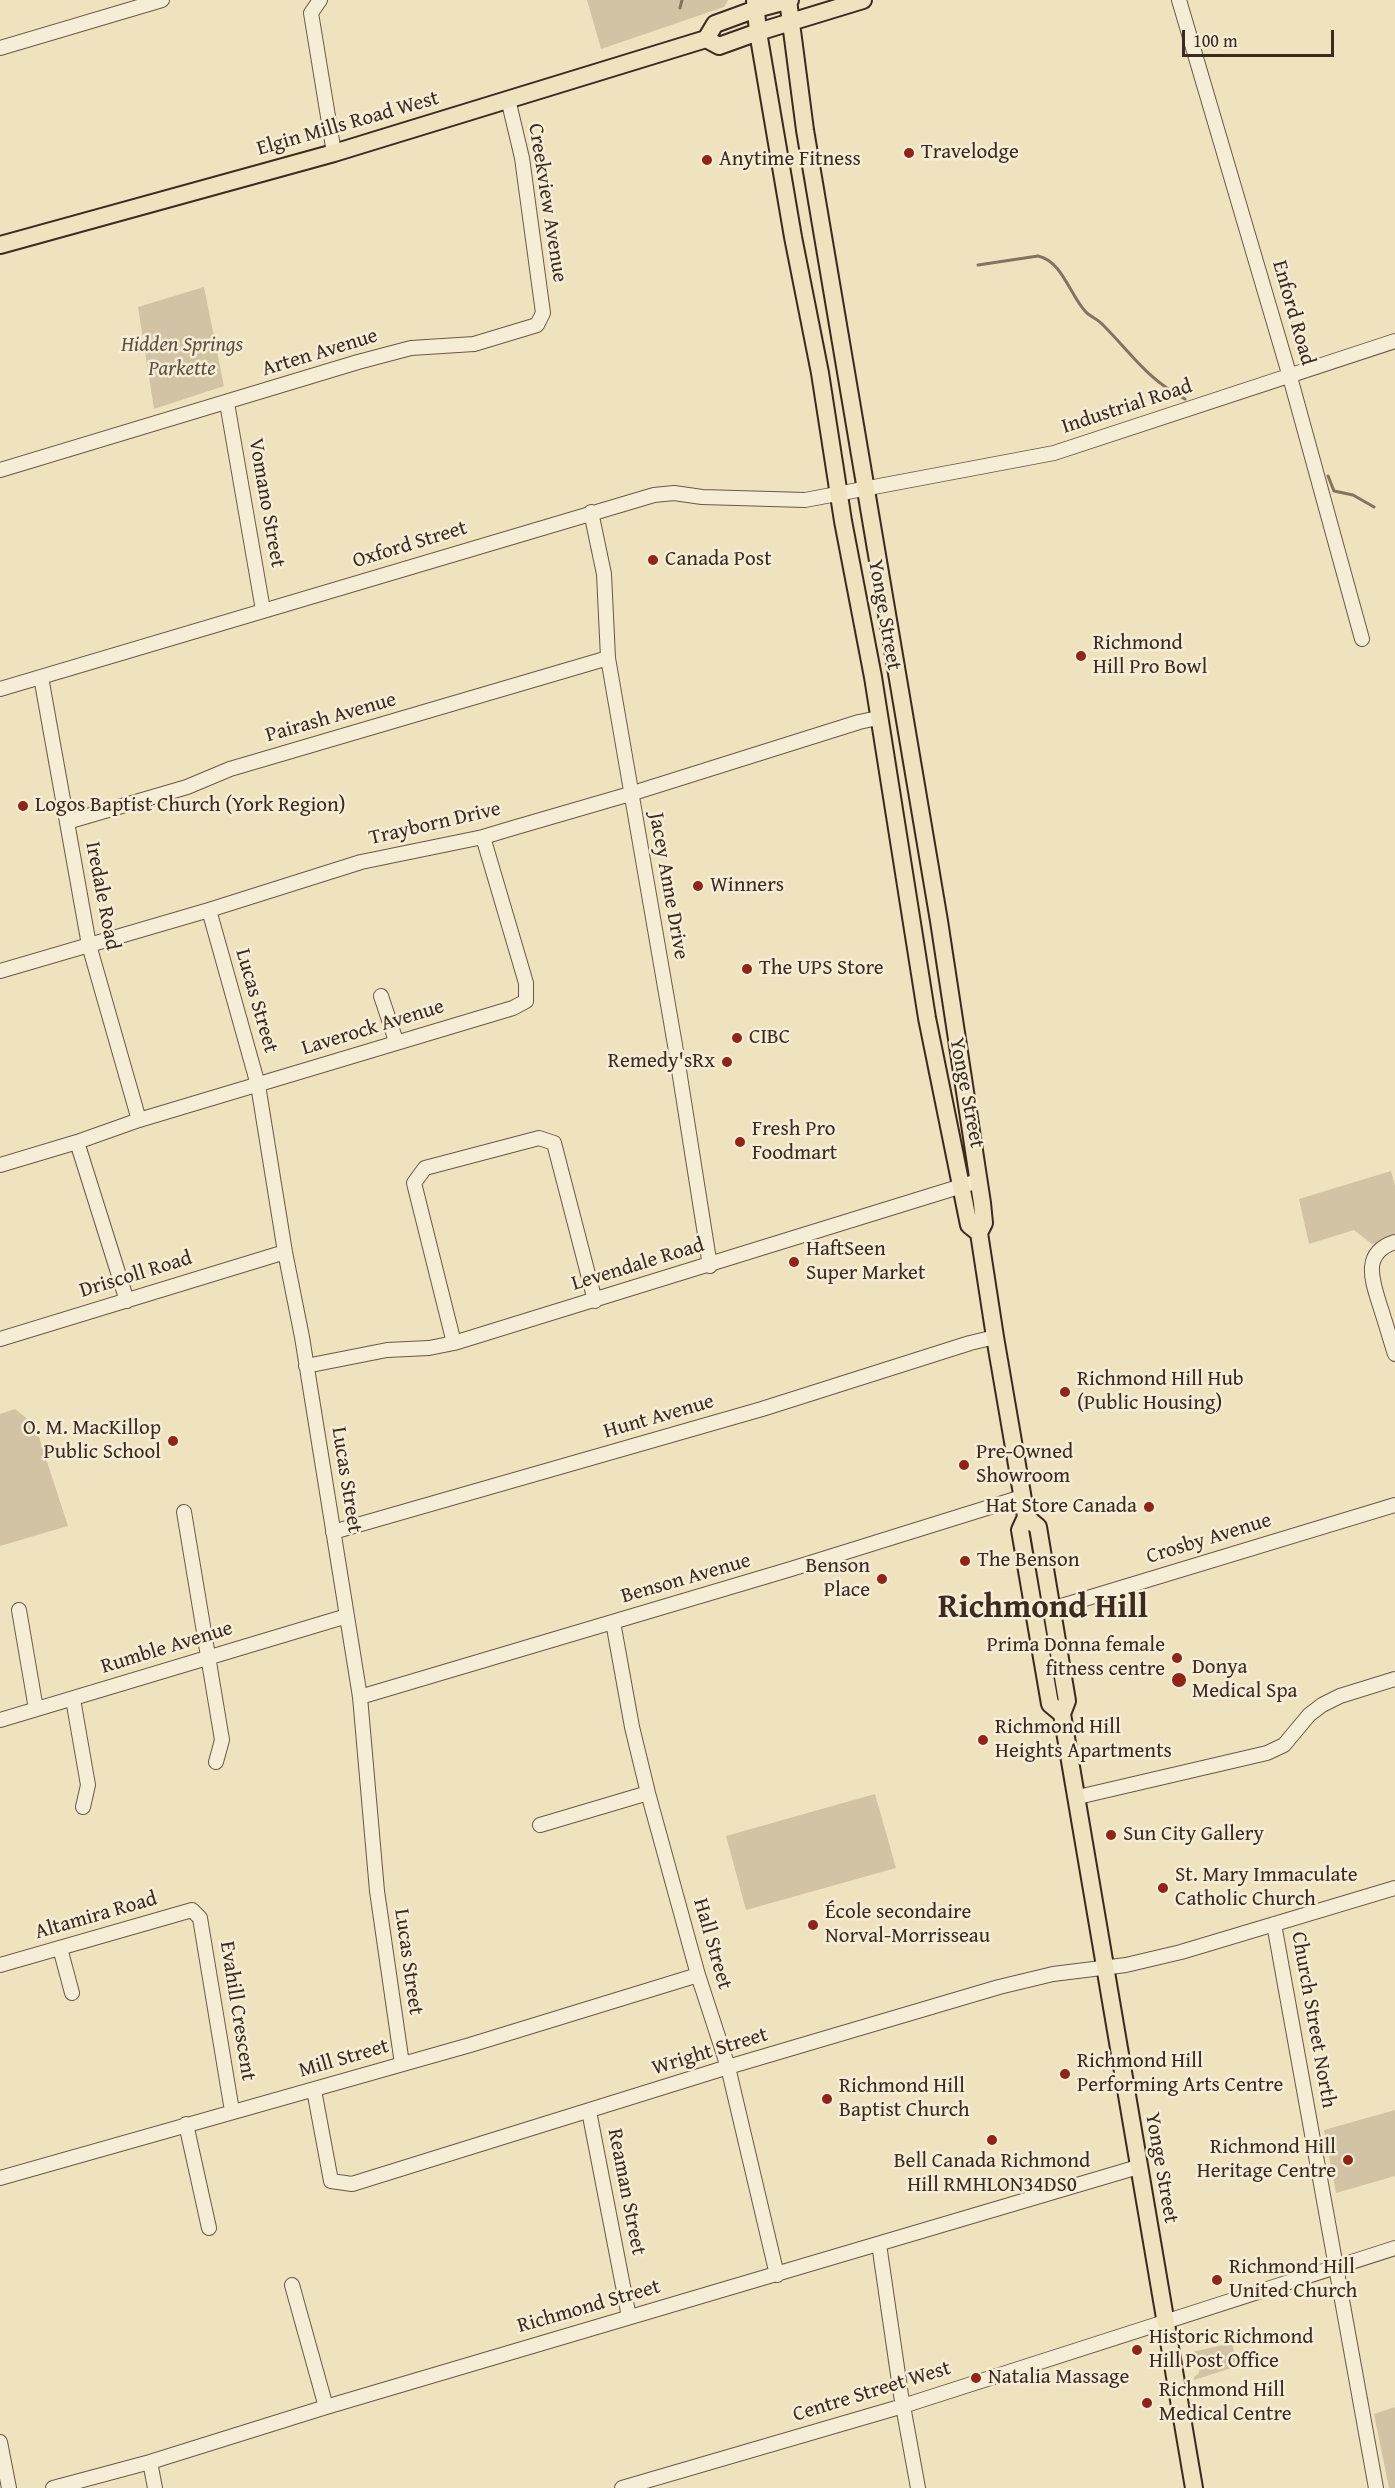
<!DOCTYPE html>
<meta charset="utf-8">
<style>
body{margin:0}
#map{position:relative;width:1395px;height:2488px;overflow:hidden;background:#efe3bf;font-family:"Gentium Book Plus",serif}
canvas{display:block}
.scale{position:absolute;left:1182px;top:30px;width:152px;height:27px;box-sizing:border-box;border:3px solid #3c2920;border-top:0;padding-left:8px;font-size:18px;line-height:21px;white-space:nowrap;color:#3c2920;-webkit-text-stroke:4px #f5edd5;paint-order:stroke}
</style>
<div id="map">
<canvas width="1395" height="2488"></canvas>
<div class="scale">100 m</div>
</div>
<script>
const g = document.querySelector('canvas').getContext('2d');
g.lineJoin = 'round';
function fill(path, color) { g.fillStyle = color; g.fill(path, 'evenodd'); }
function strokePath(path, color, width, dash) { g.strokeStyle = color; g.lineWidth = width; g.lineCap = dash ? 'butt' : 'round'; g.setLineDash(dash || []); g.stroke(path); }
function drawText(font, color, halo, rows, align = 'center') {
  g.font = font + ' "Gentium Book Plus",serif'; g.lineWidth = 5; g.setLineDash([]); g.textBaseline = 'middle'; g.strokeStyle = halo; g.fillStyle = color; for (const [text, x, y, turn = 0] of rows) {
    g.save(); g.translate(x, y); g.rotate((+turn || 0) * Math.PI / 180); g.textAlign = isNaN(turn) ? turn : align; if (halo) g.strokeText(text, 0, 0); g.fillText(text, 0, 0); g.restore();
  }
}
fill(new Path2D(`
 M 587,0 L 728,0 L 724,7 L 601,49 Z
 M 204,287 L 224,386 L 154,409 L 138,307 Z
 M 1391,1171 L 1395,1186 L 1395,1236 L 1372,1244 L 1354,1230 L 1309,1244 L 1299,1199 Z
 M 15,1409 L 35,1425 L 68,1526 L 0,1546 L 0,1414 Z
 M 875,1794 L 896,1868 L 746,1910 L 726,1836 Z
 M 1395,2110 L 1395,2176 L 1336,2193 L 1324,2130 Z
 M 1232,2343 L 1238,2366 L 1194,2380 L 1194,2377 L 1198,2374 L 1201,2366 L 1199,2359 L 1193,2357 L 1192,2352 Z
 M 1395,2407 L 1395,2488 L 1389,2488 L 1374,2414 Z`), '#d1c3a4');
strokePath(new Path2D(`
 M 680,8 L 682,0
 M 978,265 L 1038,256 C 1062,261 1070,295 1085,311 C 1090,317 1098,319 1103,325 C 1132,354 1147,379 1185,399
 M 1328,476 L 1334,491 L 1353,495 L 1374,507`), '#83735f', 3);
const minor = new Path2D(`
 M 320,0 L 311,13 L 334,153
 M 1179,0 L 1290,377 L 1362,639
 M 0,48 L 162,0
 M 227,403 L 263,610
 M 0,470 L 358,362 L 411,348 L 474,344 L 537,325 L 543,313 L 522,158 L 508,99
 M 591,512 L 604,574 L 608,658 L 675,1045 L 710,1266
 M 41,677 L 89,945 L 139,1120
 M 0,689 L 654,495 L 674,493 L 702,497 L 805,500 L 1054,453 L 1395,341
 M 67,822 L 187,787 L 230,769 L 608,658
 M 209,910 L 258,1085 L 285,1252 L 302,1337 L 360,1697 L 377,1891 L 402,2064
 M 0,971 L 209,910 L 361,862 L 483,837 L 513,828 L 630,794 L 859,722 L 878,718
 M 381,996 L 396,1041
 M 77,1142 L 127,1301
 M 0,1165 L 77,1142 L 139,1120 L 513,1008 L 526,1001 L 526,983 L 483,837
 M 1395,1242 C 1360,1253 1373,1283 1381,1309 C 1386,1324 1390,1339 1395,1354
 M 0,1339 L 285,1252
 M 454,1343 L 414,1183 L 425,1168 L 539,1138 L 554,1143 L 595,1301
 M 306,1366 L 387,1350 L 429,1348 L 454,1343 L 978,1181
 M 184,1512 L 222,1740 L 216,1762
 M 333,1532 L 762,1409 L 970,1343 L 995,1337
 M 19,1610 L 36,1709
 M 1035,1614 L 1395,1505
 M 613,1622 L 632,1727 L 648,1793 L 698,1975 L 728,2067 L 777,2275
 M 360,1697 L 791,1569 L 1022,1497
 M 73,1699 L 88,1785 L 83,1807
 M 0,1720 L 347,1616
 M 1078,1797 L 1267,1753 L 1284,1745 L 1309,1715 L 1322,1705 L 1340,1696 L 1395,1679
 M 540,1825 L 648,1793
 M 1274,1924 L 1376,2488
 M 60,1948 L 72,1993
 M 0,1965 L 192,1910 L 200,1918 L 232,2111
 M 314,2090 L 331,2181 L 352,2184 L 728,2067 L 999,1987 L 1053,1974 L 1126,1965 L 1181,1952 L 1395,1888
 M 589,2111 L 629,2317
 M 186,2124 L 209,2228
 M 0,2178 L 470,2045 L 698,1975
 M 879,2244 L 901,2395 L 918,2488
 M 292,2285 L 326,2407
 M 0,2442 L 9,2488
 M 150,2462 L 155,2488
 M 53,2488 L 150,2462 L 326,2407 L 1138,2167
 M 622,2488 L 903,2406 L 1395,2248`);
const major = new Path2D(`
 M 755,0 L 758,32 L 793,237 L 820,373 L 843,521 L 873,677 L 927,1018 L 969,1225 L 979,1233
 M 788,0 L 805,130 L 939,921 L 982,1203 L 984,1223 L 979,1233 L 995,1337 L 1026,1517 L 1020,1530 L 1050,1704 L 1062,1714
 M 706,39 L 719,46 L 758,32 L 863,0
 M 0,245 L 334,153 L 706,39 L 715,24 L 756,9 L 790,0
 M 1026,1517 L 1038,1527 L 1067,1701 L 1062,1714 L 1194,2488`);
strokePath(minor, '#695848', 16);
strokePath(major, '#3c2920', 20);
strokePath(minor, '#f5edd5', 14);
strokePath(major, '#efe3bf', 16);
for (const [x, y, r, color] of [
 [909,153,6,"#8f2418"],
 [707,160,6,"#8f2418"],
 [653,560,6,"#8f2418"],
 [1081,656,6,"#8f2418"],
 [23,806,6,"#8f2418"],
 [698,886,6,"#8f2418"],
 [747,969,6,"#8f2418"],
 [737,1038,6,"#8f2418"],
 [727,1062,6,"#8f2418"],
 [740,1142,6,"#8f2418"],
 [794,1262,6,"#8f2418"],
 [1065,1392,6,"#8f2418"],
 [173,1441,6,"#8f2418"],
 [964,1465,6,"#8f2418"],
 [1149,1507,6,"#8f2418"],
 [965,1561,6,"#8f2418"],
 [882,1579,6,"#8f2418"],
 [1177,1658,6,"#8f2418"],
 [1179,1680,8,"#8f2418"],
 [983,1740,6,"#8f2418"],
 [1111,1835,6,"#8f2418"],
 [1163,1888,6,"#8f2418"],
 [813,1925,6,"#8f2418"],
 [1065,2074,6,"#8f2418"],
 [827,2099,6,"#8f2418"],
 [992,2140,6,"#8f2418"],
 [1348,2160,6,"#8f2418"],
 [1217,2280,6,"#8f2418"],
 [1137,2350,6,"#8f2418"],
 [976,2378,6,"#8f2418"],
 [1147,2403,6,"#8f2418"]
]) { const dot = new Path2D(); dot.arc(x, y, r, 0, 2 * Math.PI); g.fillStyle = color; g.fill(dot); strokePath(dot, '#f5edd5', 2); }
drawText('21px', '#3c2920', '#f5edd5', [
 ["Elgin Mills Road West",348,124,-16],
 ["Creekview Avenue",547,203,81],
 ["Enford Road",1293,313,74],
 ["Arten Avenue",320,353,-17],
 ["Industrial Road",1127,407,-18],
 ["Vomano Street",266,503,80],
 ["Oxford Street",410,545,-17],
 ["Yonge Street",884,615,80],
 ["Pairash Avenue",331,718,-16],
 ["Trayborn Drive",435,824,-13],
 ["Jacey Anne Drive",668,886,80],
 ["Iredale Road",102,896,79],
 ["Lucas Street",256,1001,74],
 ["Laverock Avenue",373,1028,-17],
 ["Yonge Street",966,1093,79],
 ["Levendale Road",638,1265,-17],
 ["Driscoll Road",136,1275,-17],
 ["Hunt Avenue",659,1417,-16],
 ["Lucas Street",346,1480,81],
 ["Crosby Avenue",1209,1539,-17],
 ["Benson Avenue",686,1579,-16],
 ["Rumble Avenue",167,1648,-17],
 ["Altamira Road",96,1916,-16],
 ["Hall Street",712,1944,74],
 ["Lucas Street",408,1962,82],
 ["Evahill Crescent",237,2011,81],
 ["Church Street North",1313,2020,80],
 ["Wright Street",710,2052,-17],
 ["Mill Street",344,2059,-16],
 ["Yonge Street",1161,2168,80],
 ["Reaman Street",626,2192,79],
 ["Richmond Street",589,2307,-16],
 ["Centre Street West",872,2392,-17]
]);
drawText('21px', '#3c2920', '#f5edd5', [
 ["Travelodge",921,153],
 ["Anytime Fitness",719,160],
 ["Canada Post",665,560],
 ["Richmond",1093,644],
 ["Hill Pro Bowl",1093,668],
 ["Logos Baptist Church (York Region)",35,806],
 ["Winners",710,886],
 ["The UPS Store",759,969],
 ["CIBC",749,1038],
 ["Remedy'sRx",715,1062,"right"],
 ["Fresh Pro",752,1130],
 ["Foodmart",752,1154],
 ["HaftSeen",806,1250],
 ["Super Market",806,1274],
 ["Richmond Hill Hub",1077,1380],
 ["(Public Housing)",1077,1404],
 ["O. M. MacKillop",161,1429,"right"],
 ["Public School",161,1453,"right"],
 ["Pre-Owned",976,1453],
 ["Showroom",976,1477],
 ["Hat Store Canada",1137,1507,"right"],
 ["The Benson",977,1561],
 ["Benson",870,1567,"right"],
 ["Place",870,1591,"right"],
 ["Prima Donna female",1165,1646,"right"],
 ["fitness centre",1165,1670,"right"],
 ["Donya",1192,1668],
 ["Medical Spa",1192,1692],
 ["Richmond Hill",995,1728],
 ["Heights Apartments",995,1752],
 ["Sun City Gallery",1123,1835],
 ["St. Mary Immaculate",1175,1876],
 ["Catholic Church",1175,1900],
 ["École secondaire",825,1913],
 ["Norval-Morrisseau",825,1937],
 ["Richmond Hill",1077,2062],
 ["Performing Arts Centre",1077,2086],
 ["Richmond Hill",839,2087],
 ["Baptist Church",839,2111],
 ["Richmond Hill",1336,2148,"right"],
 ["Heritage Centre",1336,2172,"right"],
 ["Bell Canada Richmond",992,2162,"center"],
 ["Hill RMHLON34DS0",992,2186,"center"],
 ["Richmond Hill",1229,2268],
 ["United Church",1229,2292],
 ["Historic Richmond",1149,2338],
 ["Hill Post Office",1149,2362],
 ["Natalia Massage",988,2378],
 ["Richmond Hill",1159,2391],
 ["Medical Centre",1159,2415]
], 'left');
drawText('italic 21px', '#615041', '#f5edd5', [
 ["Hidden Springs",182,346],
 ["Parkette",182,370]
]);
drawText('bold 33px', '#3c2920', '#f5edd5', [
 ["Richmond Hill",1043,1609]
]);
</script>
